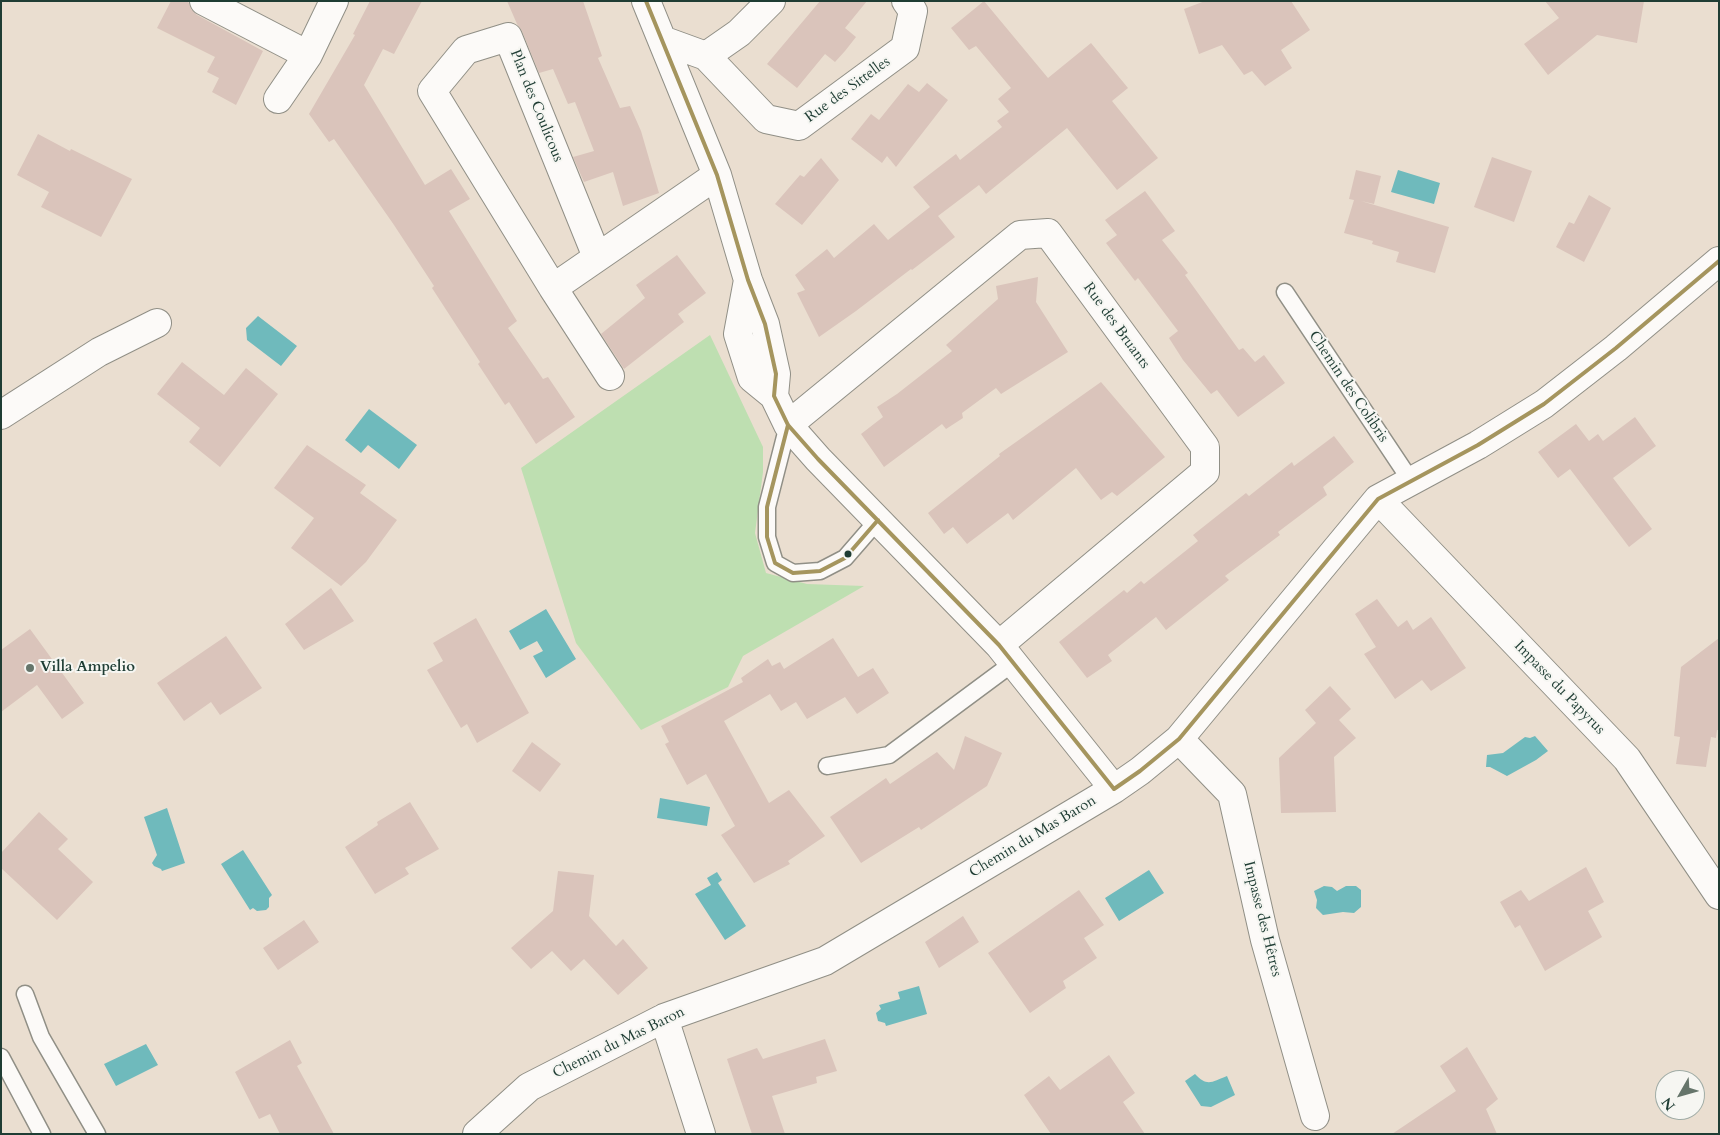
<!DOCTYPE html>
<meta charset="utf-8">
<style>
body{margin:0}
#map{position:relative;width:1720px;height:1135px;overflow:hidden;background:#eaded0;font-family:Cardo,serif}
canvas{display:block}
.frame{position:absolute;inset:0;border:2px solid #1f3d34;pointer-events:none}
.north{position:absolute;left:1655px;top:1070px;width:50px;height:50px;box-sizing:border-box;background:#f6f6f2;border:1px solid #a0aca6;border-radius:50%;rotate:232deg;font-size:14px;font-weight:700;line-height:20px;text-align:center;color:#1f3d34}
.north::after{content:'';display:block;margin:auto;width:18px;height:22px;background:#66756b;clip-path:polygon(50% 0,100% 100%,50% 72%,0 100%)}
</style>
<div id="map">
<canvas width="1720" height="1135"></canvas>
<div class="frame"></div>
<div class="north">N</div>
</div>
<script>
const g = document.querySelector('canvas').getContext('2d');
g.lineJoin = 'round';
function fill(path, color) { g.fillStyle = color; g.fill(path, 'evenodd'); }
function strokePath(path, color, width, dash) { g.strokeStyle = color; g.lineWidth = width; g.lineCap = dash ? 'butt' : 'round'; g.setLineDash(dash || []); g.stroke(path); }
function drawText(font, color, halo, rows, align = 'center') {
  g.font = font + ' Cardo,serif'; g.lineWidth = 4; g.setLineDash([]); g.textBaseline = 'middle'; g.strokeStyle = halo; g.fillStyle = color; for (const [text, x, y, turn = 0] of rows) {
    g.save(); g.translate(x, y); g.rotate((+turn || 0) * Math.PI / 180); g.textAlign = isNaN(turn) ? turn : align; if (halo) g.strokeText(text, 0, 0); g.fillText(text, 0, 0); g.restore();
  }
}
fill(new Path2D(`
 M 710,335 L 763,447 L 763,472 L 755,533 L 766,573 L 807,584 L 864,586 L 743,656 L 728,687 L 641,730 L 576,643 L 521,468 Z`), '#bedfb1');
fill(new Path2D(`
 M 1398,170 L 1440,183 L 1434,204 L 1391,192 Z
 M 258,316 L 297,346 L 281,366 L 247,340 L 246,328 Z
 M 369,409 L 417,445 L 399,469 L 368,445 L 361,453 L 345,440 Z
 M 546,609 L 576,659 L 546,678 L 533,656 L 543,651 L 537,641 L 520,650 L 509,631 Z
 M 1535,736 L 1548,751 L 1536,760 L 1507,776 L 1490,767 L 1486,767 L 1487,755 L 1503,753 L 1525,737 L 1530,738 Z
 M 660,798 L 710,807 L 707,826 L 657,818 Z
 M 167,808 L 185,863 L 162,871 L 161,869 L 154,866 L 152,863 L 157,855 L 144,817 Z
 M 243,850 L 272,895 L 269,898 L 269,907 L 266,910 L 257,911 L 253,908 L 250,910 L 221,864 Z
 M 1149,870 L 1164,893 L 1119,921 L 1105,898 Z
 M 717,872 L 722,880 L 718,883 L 746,926 L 725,940 L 695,894 L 711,885 L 707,878 Z
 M 1324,886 L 1332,887 L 1337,891 L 1346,886 L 1356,886 L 1361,890 L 1361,907 L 1354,913 L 1343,912 L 1323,915 L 1316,908 L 1317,900 L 1314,891 Z
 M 919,986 L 927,1014 L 886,1026 L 885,1023 L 878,1021 L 876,1013 L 881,1009 L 879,1005 L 900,999 L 898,992 Z
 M 146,1044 L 158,1065 L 116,1086 L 104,1064 Z
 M 1195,1074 C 1207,1087 1212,1082 1227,1076 L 1235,1095 L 1211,1107 L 1201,1106 L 1185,1081 Z`), '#6fbabc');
fill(new Path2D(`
 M 171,1 L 188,1 L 191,9 L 197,15 L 263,51 L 236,105 L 212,92 L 219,78 L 207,72 L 215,57 L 157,28 Z
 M 370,1 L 422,1 L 394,54 L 383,49 L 364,85 L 425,185 L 451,169 L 470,199 L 449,211 L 517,321 L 508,328 L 543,379 L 548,377 L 575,417 L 536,444 L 509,402 L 505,405 L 478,364 L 480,362 L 432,288 L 434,286 L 394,225 L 334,139 L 329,142 L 309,114 L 355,35 L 353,34 Z
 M 507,1 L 583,1 L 602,56 L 598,58 L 620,108 L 630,106 L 641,131 L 659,193 L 623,206 L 613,172 L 584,182 L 573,157 L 594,151 L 575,102 L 568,104 L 553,69 L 539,73 L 522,31 L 517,24 Z
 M 820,1 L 867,1 L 845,28 L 856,37 L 845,51 L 835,62 L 825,54 L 797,88 L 767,64 Z
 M 984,1 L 1048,78 L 1091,43 L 1128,88 L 1112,101 L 1158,158 L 1117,190 L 1067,128 L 986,194 L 979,185 L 938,216 L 955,237 L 912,270 L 911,269 L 856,311 L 819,337 L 797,293 L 805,290 L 795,275 L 827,249 L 834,258 L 874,224 L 888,240 L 930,207 L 913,187 L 956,154 L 960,160 L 1002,127 L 997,121 L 1009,112 L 998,99 L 1011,88 L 976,46 L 969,50 L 951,28 Z
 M 1205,1 L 1291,1 L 1310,30 L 1281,50 L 1292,68 L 1265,86 L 1252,71 L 1244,75 L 1222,45 L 1199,54 L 1184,9 Z
 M 1545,1 L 1644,1 L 1637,43 L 1597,35 L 1548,75 L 1524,44 L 1559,18 Z
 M 927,83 L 948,100 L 896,167 L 887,156 L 882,163 L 851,139 L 871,114 L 879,120 L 908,84 L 919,92 Z
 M 38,134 L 70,151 L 71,149 L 132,179 L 101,237 L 41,207 L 49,192 L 17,175 Z
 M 1492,157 L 1532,171 L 1514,222 L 1474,207 Z
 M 821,158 L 839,180 L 802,225 L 775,204 L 800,175 L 804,177 Z
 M 1356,170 L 1381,176 L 1374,204 L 1361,201 L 1449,227 L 1435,273 L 1396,262 L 1399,252 L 1372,244 L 1373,241 L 1344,233 L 1354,200 L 1349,199 Z
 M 1145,191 L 1175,231 L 1162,240 L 1188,273 L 1185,275 L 1239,350 L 1243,348 L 1255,362 L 1264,355 L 1285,383 L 1238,417 L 1217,390 L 1211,394 L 1183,360 L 1169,338 L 1178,331 L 1138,278 L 1135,281 L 1106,243 L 1117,235 L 1105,220 Z
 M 1589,195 L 1611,208 L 1584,262 L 1556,247 L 1569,222 L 1574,224 Z
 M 677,255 L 706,293 L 678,314 L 684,322 L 624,369 L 601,334 L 645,298 L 636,285 Z
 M 1038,277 L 1036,302 L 1068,352 L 1001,394 L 996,388 L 962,413 L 963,418 L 946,429 L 942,424 L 884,467 L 861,434 L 883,417 L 877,407 L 897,394 L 952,351 L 946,345 L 998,299 L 996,286 Z
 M 182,362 L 224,395 L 246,368 L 278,394 L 220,467 L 189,442 L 200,428 L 157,394 Z
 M 1101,382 L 1165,457 L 1117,496 L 1112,492 L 1101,500 L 1076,468 L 1013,520 L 1008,513 L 967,544 L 953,527 L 944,534 L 928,513 L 1000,456 L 999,454 Z
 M 1635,417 L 1656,446 L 1613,478 L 1652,529 L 1629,547 L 1570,469 L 1558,478 L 1538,452 L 1576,424 L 1589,441 L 1598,434 L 1603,441 Z
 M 1334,436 L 1354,462 L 1323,487 L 1327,495 L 1278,532 L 1280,535 L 1225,576 L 1229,580 L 1166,630 L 1156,617 L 1108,655 L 1112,661 L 1087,678 L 1059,642 L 1124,590 L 1127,593 L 1141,581 L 1144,584 L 1198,541 L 1193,535 L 1246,493 L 1249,496 L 1292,462 L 1294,466 Z
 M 307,445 L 366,485 L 360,493 L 397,520 L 366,562 L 341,586 L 291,548 L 314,518 L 274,488 Z
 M 331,588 L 354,621 L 304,650 L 285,624 Z
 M 1377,599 L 1398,627 L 1407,620 L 1413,630 L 1431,617 L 1466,668 L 1431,691 L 1422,680 L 1395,699 L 1364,654 L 1376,647 L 1355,614 Z
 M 476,618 L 529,713 L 477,743 L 467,724 L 461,728 L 427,670 L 443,661 L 433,643 Z
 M 30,629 L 84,703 L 62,719 L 37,685 L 1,712 L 1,650 Z
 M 226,636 L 262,688 L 220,715 L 211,702 L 184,721 L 157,683 Z
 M 833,638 L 858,677 L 873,668 L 889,693 L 857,714 L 845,697 L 807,719 L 796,702 L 781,711 L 770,694 L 724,721 L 769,803 L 789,790 L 825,836 L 788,861 L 790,864 L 754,883 L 721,835 L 735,826 L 706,774 L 687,785 L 665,744 L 669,742 L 661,726 L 743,682 L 741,678 L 768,659 L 772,666 L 780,662 L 784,669 Z
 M 1719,638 L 1719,730 L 1717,730 L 1716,738 L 1711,737 L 1706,767 L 1676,764 L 1680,737 L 1674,736 L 1681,667 Z
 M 1330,686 L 1351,709 L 1339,720 L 1356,738 L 1334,757 L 1336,812 L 1281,813 L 1279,758 L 1316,723 L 1305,710 Z
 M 965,736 L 1002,753 L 987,786 L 921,830 L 919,827 L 861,863 L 830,817 L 886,778 L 890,784 L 937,752 L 954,770 Z
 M 532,742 L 561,764 L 540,792 L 512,771 Z
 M 410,802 L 439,849 L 405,868 L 409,874 L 375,894 L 345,847 L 378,825 L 377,822 Z
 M 39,812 L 68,839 L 58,849 L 93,882 L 57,920 L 1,868 L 1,853 Z
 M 1586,867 L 1604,902 L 1588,911 L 1602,937 L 1545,971 L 1520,925 L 1515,928 L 1500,902 L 1521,890 L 1529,901 Z
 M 558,871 L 594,875 L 589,916 L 616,946 L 623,939 L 648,968 L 618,995 L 584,959 L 571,971 L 552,951 L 531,969 L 511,948 L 553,911 Z
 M 1079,890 L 1104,925 L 1084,938 L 1097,958 L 1063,981 L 1066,988 L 1030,1013 L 988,953 Z
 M 963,916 L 979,942 L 939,968 L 925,942 Z
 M 304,920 L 319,942 L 278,970 L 263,948 Z
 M 825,1039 L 837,1071 L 816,1077 L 817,1083 L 772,1096 L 785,1134 L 752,1134 L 727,1059 L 757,1048 L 763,1059 Z
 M 290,1040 L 302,1063 L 297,1066 L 334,1134 L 280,1134 L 270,1114 L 259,1119 L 235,1072 Z
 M 1467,1047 L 1498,1099 L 1486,1109 L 1497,1134 L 1392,1134 L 1456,1091 L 1440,1066 Z
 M 1109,1055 L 1135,1093 L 1123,1102 L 1145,1134 L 1051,1134 L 1024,1095 L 1049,1076 L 1060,1090 Z`), '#dac4bb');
const lane = new Path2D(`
 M 1285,292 L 1411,481
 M 788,425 L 767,507 L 767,537 L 775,563 L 793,573 L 820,571 L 845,558 L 878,520
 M 827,766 L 889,755 L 1013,663
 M 25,994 L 41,1037 L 97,1134
 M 1,1057 L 42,1134`);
const street = new Path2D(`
 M 204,1 L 308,55
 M 646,1 L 717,175 L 748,280 L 765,324 L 776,374 L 774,396
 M 662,40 L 706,56 L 739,33 L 771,1
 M 706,56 L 766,119 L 799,126 L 905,48 L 913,11 L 906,1
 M 278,99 L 308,55 L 334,1
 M 597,257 L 508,37 L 466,50 L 432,91 L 553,288 L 717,175
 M 748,280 L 738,334 L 752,378 L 774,396 L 788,425 L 818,459 L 999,645 L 1114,789
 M 553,288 L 610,376
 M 1,415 L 99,352 L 157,323
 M 788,425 L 1020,235 L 1048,233 L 1205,447 L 1205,472 L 999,645
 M 1378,499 L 1627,759 L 1719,895
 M 1179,739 L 1232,794 L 1265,940 L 1315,1116
 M 664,1018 L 701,1134
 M 477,1134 L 529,1087 L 664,1018 L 825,961 L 1114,789 L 1140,771 L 1179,739 L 1378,499 L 1478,445 L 1544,404 L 1616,348 L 1719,261`);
strokePath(lane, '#908f86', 19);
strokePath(street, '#908f86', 30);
strokePath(lane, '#fcfaf8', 16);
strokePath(street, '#fcfaf8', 28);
strokePath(new Path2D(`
 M 646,1 L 717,175 L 748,280 L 765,324 L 776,374 L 774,396 L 788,425 L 818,459 L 999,645 L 1114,789
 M 788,425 L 767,507 L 767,537 L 775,563 L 793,573 L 820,571 L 845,558 L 878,520
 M 1114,789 L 1140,771 L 1179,739 L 1378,499 L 1478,445 L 1544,404 L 1616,348 L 1719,261`), '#a5955e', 4);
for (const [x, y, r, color] of [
 [848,554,4.5,"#1f3d34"],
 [30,668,5,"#66756b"]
]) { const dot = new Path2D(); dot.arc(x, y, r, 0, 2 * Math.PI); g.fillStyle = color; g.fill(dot); strokePath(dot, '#f6f6f2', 2); }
drawText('15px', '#1f3d34', '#f6f6f2', [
 ["Rue des Sittelles",848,90,-36],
 ["Plan des Coulicous",536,106,68],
 ["Rue des Bruants",1116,326,54],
 ["Chemin des Colibris",1348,387,56],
 ["Impasse du Papyrus",1559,688,46],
 ["Chemin du Mas Baron",1033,837,-31],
 ["Impasse des Hêtres",1262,919,76],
 ["Chemin du Mas Baron",619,1043,-26]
]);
drawText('bold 15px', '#1f3d34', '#f6f6f2', [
 ["Villa Ampelio",40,668]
], 'left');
</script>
